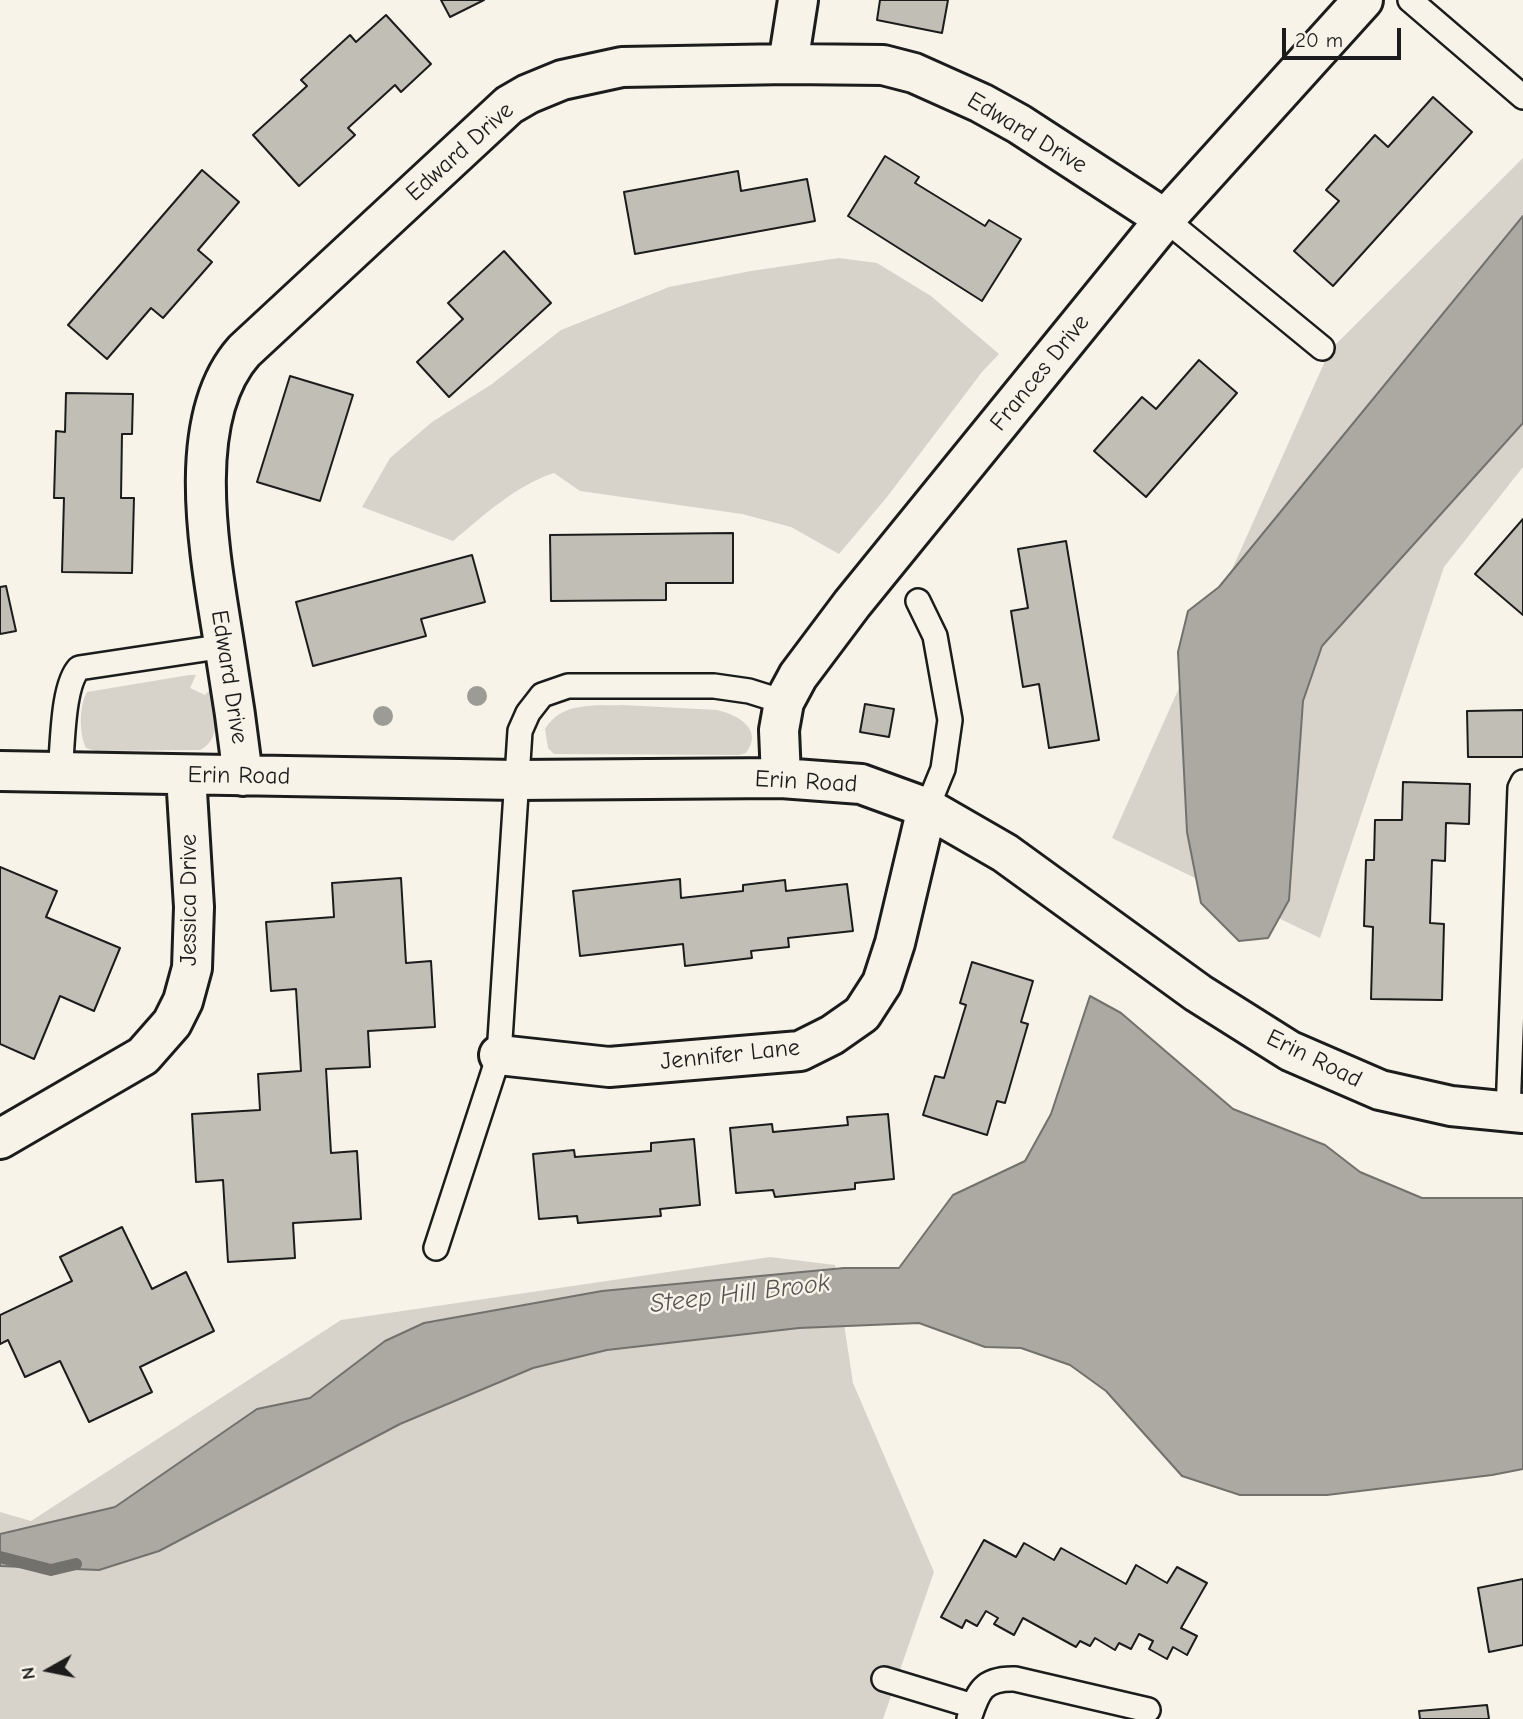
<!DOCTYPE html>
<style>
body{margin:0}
#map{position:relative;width:1523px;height:1719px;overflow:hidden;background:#f7f3e8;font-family:"Comic Neue",sans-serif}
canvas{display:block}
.north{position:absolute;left:14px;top:1635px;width:70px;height:70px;-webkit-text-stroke:5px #f7f3e8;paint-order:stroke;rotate:261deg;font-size:19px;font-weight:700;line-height:28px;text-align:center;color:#1c1c1c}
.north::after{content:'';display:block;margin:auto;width:24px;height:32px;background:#1c1c1c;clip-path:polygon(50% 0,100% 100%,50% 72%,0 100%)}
.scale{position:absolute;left:1282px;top:28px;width:119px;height:32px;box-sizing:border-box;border:4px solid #1c1c1c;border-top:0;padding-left:9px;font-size:21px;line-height:24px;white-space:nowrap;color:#1c1c1c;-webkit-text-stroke:5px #f7f3e8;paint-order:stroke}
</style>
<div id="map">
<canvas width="1523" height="1719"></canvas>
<div class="north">N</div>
<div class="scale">20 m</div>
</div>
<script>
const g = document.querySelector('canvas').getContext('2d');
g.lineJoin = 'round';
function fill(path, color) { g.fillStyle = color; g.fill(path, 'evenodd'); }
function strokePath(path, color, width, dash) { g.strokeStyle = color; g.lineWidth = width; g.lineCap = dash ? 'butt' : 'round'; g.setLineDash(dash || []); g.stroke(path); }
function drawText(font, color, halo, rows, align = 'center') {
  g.font = font + ' "Comic Neue",sans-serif'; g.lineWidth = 5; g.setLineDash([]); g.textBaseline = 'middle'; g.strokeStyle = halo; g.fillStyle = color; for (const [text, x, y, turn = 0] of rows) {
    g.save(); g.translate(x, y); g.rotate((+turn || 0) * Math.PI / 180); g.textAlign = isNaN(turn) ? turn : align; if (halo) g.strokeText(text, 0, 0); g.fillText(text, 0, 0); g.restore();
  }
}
fill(new Path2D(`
 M 1523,158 L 1523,467 L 1444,567 L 1320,938 L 1112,838 L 1330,350 Z
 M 839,258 L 877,263 L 931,296 L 999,354 L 982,372 L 887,497 L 839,554 L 791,527 L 742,514 L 580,491 L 554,473 C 515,486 484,515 453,541 L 362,507 L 390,458 L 432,422 L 492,384 L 561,330 L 669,287 L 751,271 Z
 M 189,675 L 196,675 L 190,688 L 205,695 L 212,687 C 217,706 222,740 200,750 L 96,751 L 86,748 C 79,733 79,706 87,692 Z
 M 623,705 L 717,710 C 738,715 764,729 746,753 L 739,755 L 554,754 L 548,748 L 545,729 C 562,701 595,706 623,705 Z
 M 770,1257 L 835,1265 L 853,1383 L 934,1572 L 883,1719 L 0,1719 L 0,1512 L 31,1521 L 341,1320 Z`), '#d7d3cb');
const water = new Path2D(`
 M 1523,216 L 1523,423 L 1322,646 L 1303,701 L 1289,900 L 1268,938 L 1239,941 L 1201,903 L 1187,832 L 1178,652 L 1188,611 L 1219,587 Z
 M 1090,996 L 1121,1013 L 1233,1109 L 1325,1145 L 1360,1172 L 1422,1198 L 1523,1198 L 1523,1469 L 1492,1475 L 1327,1495 L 1240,1495 L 1182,1476 L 1106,1391 L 1070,1365 L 1021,1348 L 985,1347 L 919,1323 L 799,1328 L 607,1350 L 533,1368 L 400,1424 L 159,1551 L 99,1570 L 0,1566 L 0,1534 L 115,1507 L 257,1409 L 310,1398 L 385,1341 L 424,1323 L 602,1291 L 844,1268 L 899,1268 L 953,1195 L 1025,1161 L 1051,1114 Z`);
fill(water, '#aca9a2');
strokePath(water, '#72716c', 2);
strokePath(new Path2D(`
 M 0,1557 L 51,1570 L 76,1564`), '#72716c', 12);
const building = new Path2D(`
 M 441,0 L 484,0 L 450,17 Z
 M 880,0 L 948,0 L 942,33 L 877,20 Z
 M 386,15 L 431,64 L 401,92 L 395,85 L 348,128 L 355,135 L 299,186 L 253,135 L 307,86 L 301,80 L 350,35 L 356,42 Z
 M 1433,97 L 1472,132 L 1333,286 L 1294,251 L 1339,201 L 1326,190 L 1375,135 L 1388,147 Z
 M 885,156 L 919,177 L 915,183 L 985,226 L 989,220 L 1021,239 L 982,301 L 848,216 Z
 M 202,170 L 239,202 L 198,250 L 212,262 L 163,318 L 151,308 L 107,359 L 68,325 Z
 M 738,171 L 741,191 L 807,179 L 815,221 L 635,254 L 624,192 Z
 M 504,251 L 551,303 L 449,397 L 417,362 L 463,319 L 448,303 Z
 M 1199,360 L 1237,393 L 1146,497 L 1094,451 L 1142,397 L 1156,409 Z
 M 290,376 L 353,395 L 320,501 L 257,482 Z
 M 66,393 L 133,394 L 132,434 L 122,434 L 121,498 L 134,498 L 132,573 L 62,572 L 64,498 L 54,498 L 56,431 L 65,432 Z
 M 1523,519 L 1523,615 L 1475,574 Z
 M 733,533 L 733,583 L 666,583 L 666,600 L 551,601 L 550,535 Z
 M 1066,541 L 1099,740 L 1049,748 L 1039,684 L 1023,687 L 1011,611 L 1028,608 L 1018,549 Z
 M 472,555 L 485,602 L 421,619 L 426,636 L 313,666 L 296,602 Z
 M 6,586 L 16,631 L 0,634 L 0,587 Z
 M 865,704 L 894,709 L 889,737 L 860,732 Z
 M 1523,710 L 1523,757 L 1468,757 L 1467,711 Z
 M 1403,782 L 1470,784 L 1469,824 L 1446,823 L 1445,861 L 1432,860 L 1430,923 L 1444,924 L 1442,1000 L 1371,999 L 1373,927 L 1364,926 L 1366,860 L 1374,860 L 1375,820 L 1402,820 Z
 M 0,867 L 57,891 L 46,917 L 120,948 L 94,1011 L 60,996 L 34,1059 L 0,1044 Z
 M 401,878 L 406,963 L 431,961 L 435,1027 L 368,1031 L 370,1067 L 326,1069 L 331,1153 L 357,1151 L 361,1219 L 293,1223 L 295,1258 L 228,1262 L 223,1180 L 196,1182 L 192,1114 L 260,1110 L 258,1074 L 301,1071 L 296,989 L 271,991 L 266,922 L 334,917 L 332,883 Z
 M 680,879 L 681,898 L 743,891 L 743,885 L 785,880 L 786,891 L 847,884 L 853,931 L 788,938 L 789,947 L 751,951 L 752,958 L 685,966 L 683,944 L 580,956 L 573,891 Z
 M 972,962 L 1033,981 L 1021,1022 L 1028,1024 L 1005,1103 L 997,1101 L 987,1135 L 923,1115 L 935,1076 L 944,1078 L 966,1005 L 960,1003 Z
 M 888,1114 L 894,1179 L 855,1183 L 855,1189 L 775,1197 L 773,1190 L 736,1193 L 730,1128 L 772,1124 L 773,1132 L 848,1125 L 847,1117 Z
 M 694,1139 L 700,1205 L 660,1209 L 661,1216 L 578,1223 L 577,1216 L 539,1219 L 533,1154 L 574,1150 L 575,1157 L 651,1151 L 651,1143 Z
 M 122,1227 L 152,1289 L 186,1272 L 214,1331 L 140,1367 L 152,1392 L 89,1422 L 60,1361 L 25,1377 L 8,1340 L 0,1344 L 0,1315 L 72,1281 L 60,1257 Z
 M 984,1540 L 1016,1557 L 1024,1543 L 1054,1560 L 1061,1548 L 1126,1584 L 1136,1565 L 1167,1583 L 1177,1567 L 1207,1583 L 1181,1628 L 1197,1636 L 1187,1655 L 1173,1647 L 1167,1659 L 1149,1649 L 1153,1641 L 1139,1634 L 1131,1649 L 1119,1643 L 1115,1650 L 1095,1638 L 1090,1646 L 1080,1641 L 1076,1647 L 1023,1618 L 1014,1635 L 994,1624 L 998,1618 L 986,1611 L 977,1626 L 966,1620 L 962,1628 L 941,1617 Z
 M 1523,1579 L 1523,1645 L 1489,1652 L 1478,1588 Z
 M 1487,1705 L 1489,1719 L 1420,1719 L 1419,1711 Z`);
fill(building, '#c0beb5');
strokePath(building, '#1c1c1c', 2);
const service = new Path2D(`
 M 1410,0 L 1523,97
 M 1165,219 L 1322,348
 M 918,601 L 935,636 L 950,720 L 943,769 L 927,808
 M 60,772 C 63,746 62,686 79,668 L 225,646
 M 1508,1113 L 1520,788 L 1523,782
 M 436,1248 L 499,1055 L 520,731 L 528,713 L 542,695 L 568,686 L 714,686 L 749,691 L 784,702
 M 884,1679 L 973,1706
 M 969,1719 C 978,1692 982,1678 1015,1679 L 1148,1710`);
const minor = new Path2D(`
 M 788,64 L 798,0
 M 0,771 L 516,780 L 781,778 L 861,784 L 927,808 L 1005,853 L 1198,993 L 1290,1051 L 1380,1090 L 1451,1106 L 1523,1113
 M 243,776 C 238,734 232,692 225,650 C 212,565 181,422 244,351 L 509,105 L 528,94 L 562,80 L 622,67 L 788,64 L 883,65 L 914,73 L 981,103 L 1019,124 L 1165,219
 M 781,778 L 779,730 L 784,702 L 798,676 L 852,604 L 1165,219 L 1363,0
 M 499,1055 L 609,1067 L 800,1051 L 832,1035 L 862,1014 L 882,983 L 895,943 L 927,808
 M 0,1139 L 143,1056 L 172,1023 L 183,1001 L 192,968 L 194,907 L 186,775`);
strokePath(service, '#1c1c1c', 28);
strokePath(minor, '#1c1c1c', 44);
strokePath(service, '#f7f3e8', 23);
strokePath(minor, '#f7f3e8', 38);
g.fillStyle = '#9d9b95';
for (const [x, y] of [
 [477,696],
 [383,716]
]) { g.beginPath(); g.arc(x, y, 10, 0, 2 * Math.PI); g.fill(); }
drawText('24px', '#1c1c1c', '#f7f3e8', [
 ["Edward Drive",1027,133,31],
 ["Edward Drive",460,152,-42],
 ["Frances Drive",1040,373,-51],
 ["Edward Drive",229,677,81],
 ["Erin Road",239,776,1],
 ["Erin Road",806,782,3],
 ["Jessica Drive",189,900,-90],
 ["Jennifer Lane",730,1055,-6],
 ["Erin Road",1314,1059,26]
]);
drawText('italic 26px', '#565452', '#f7f3e8', [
 ["Steep Hill Brook",740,1294,-7]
]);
</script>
